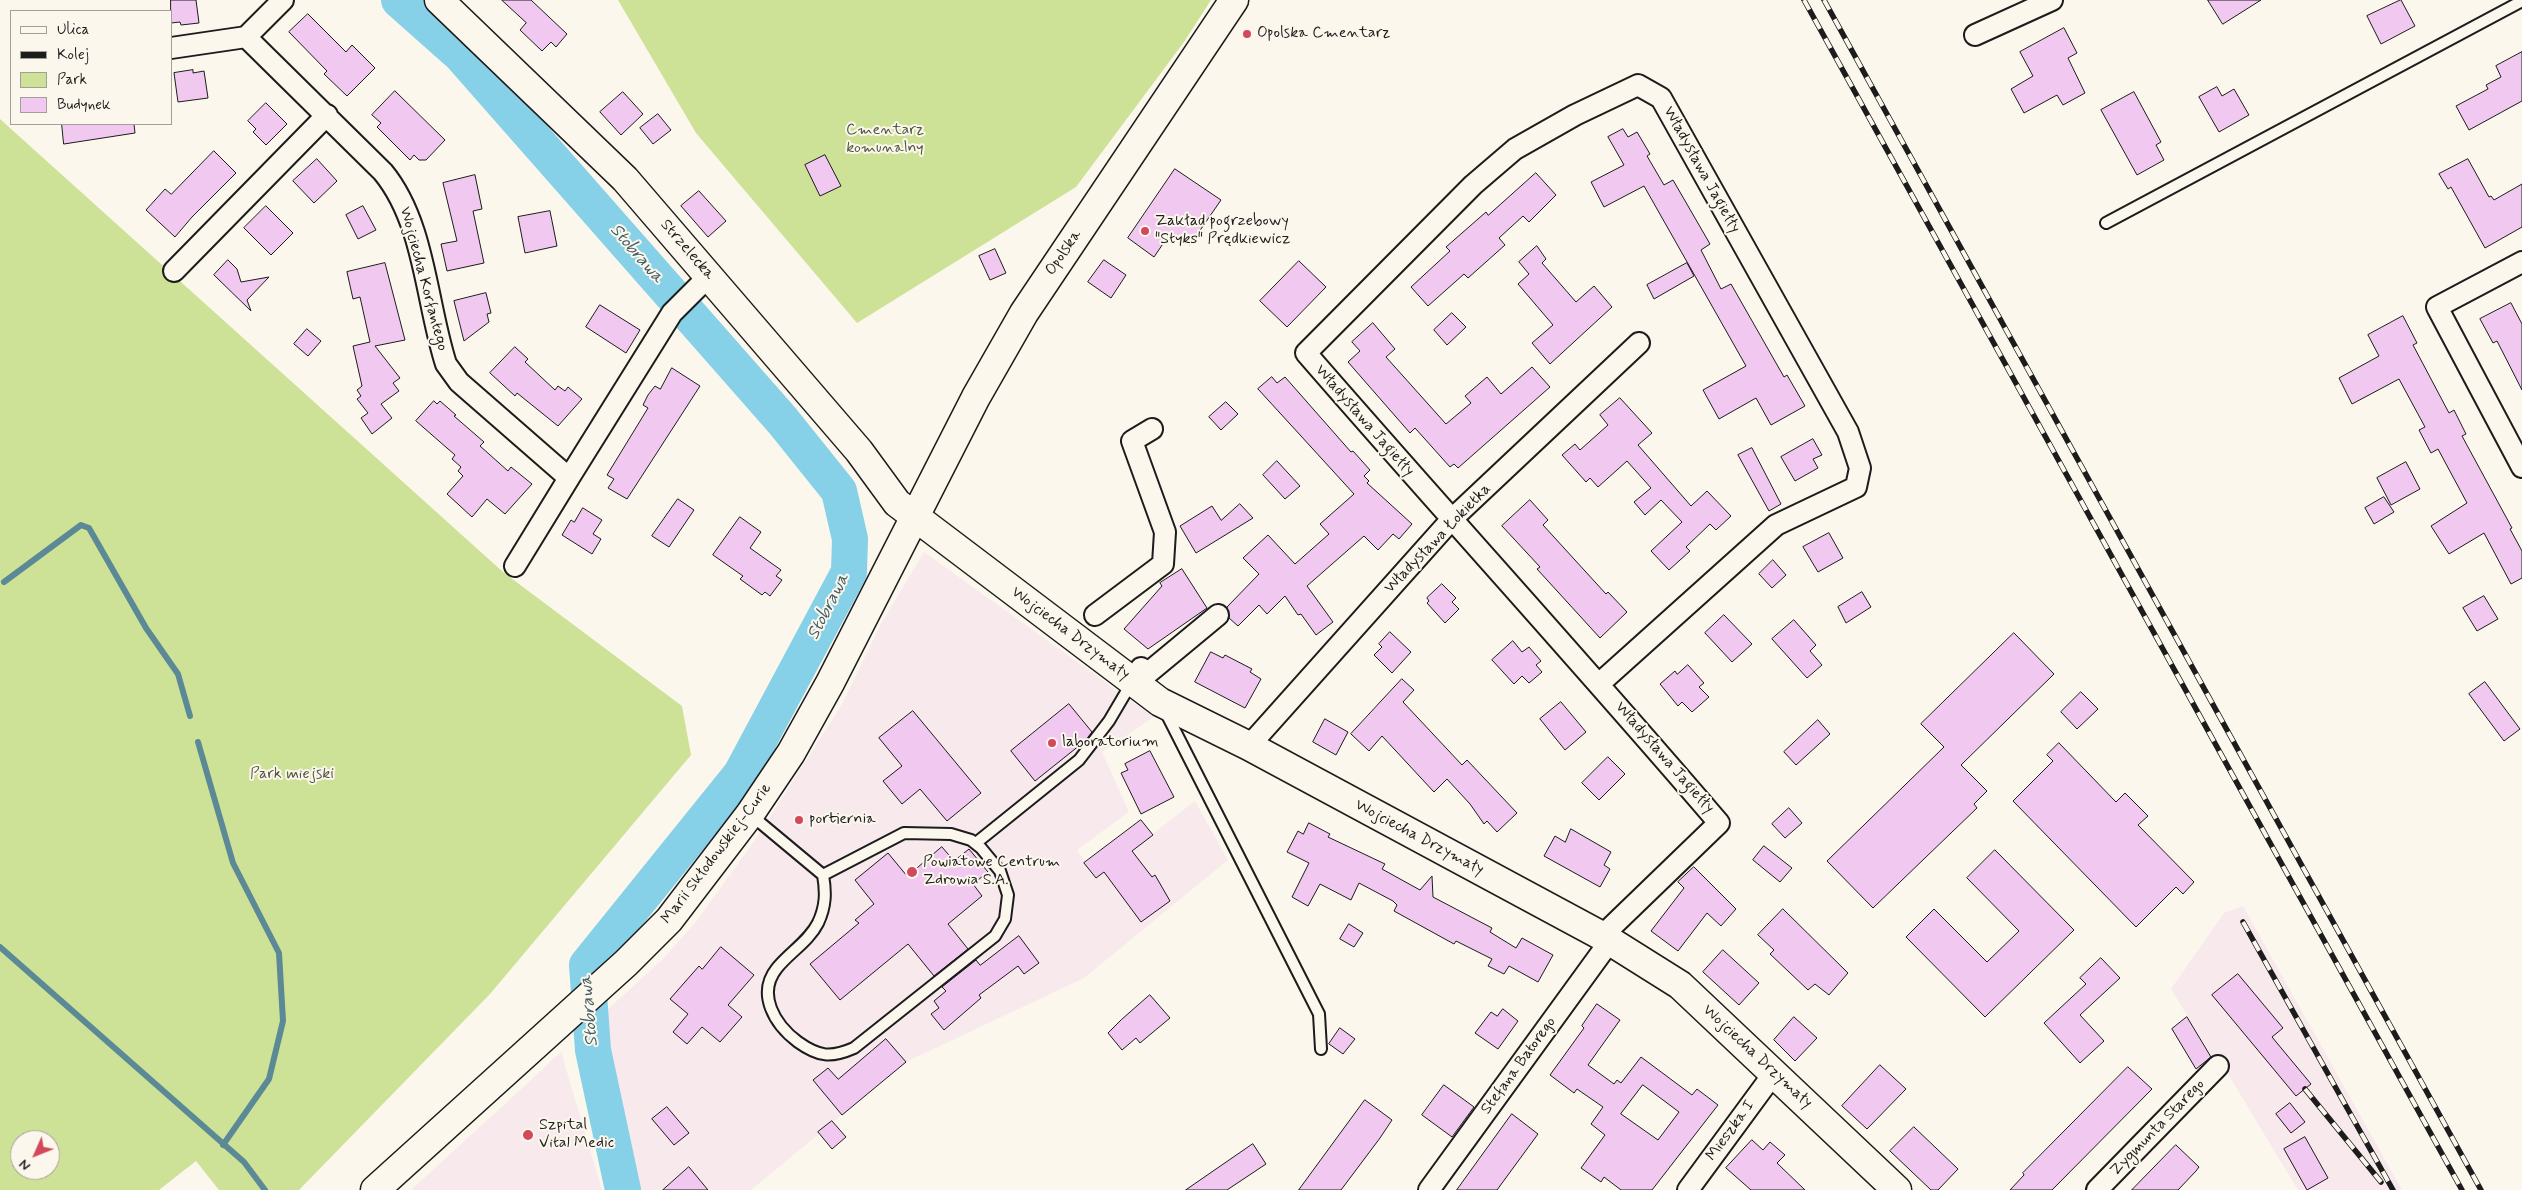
<!DOCTYPE html>
<meta charset="utf-8">
<style>
body{margin:0}
#map{position:relative;width:2522px;height:1190px;overflow:hidden;background:#fbf7ec;font-family:Mynerve,sans-serif}
canvas{display:block}
.legend{position:absolute;left:10px;top:10px;width:162px;height:115px;box-sizing:border-box;background:#fbf7ec;border:1px solid #a29f99;margin:0;padding:6px 9px;list-style:none;font-size:15px;color:#1c1c1c}
.legend li{display:flex;align-items:center;gap:10px;height:25px}
.legend b{width:25px;border:1px solid #a29f99}
.north{position:absolute;left:10px;top:1130px;width:50px;height:50px;box-sizing:border-box;background:#fbf7ec;border:1px solid #a29f99;border-radius:50%;rotate:226deg;font-size:14px;font-weight:700;line-height:20px;text-align:center;color:#1c1c1c}
.north::after{content:'';display:block;margin:auto;width:18px;height:22px;background:#d1495b;clip-path:polygon(50% 0,100% 100%,50% 72%,0 100%)}
</style>
<div id="map">
<canvas width="2522" height="1190"></canvas>
<ul class="legend">
<li><b style="height:6px;background:#fbf7ec"></b>Ulica</li>
<li><b style="height:6px;background:#1c1c1c"></b>Kolej</li>
<li><b style="height:14px;background:#cee297"></b>Park</li>
<li><b style="height:14px;background:#f1c8f0"></b>Budynek</li>
</ul>
<div class="north">N</div>
</div>
<script>
const g = document.querySelector('canvas').getContext('2d');
g.lineJoin = 'round';
function fill(path, color) { g.fillStyle = color; g.fill(path, 'evenodd'); }
function strokePath(path, color, width, dash) { g.strokeStyle = color; g.lineWidth = width; g.lineCap = dash ? 'butt' : 'round'; g.setLineDash(dash || []); g.stroke(path); }
function drawText(font, color, halo, rows, align = 'center') {
  g.font = font + ' Mynerve,sans-serif'; g.lineWidth = 4; g.setLineDash([]); g.textBaseline = 'middle'; g.strokeStyle = halo; g.fillStyle = color; for (const [text, x, y, turn = 0] of rows) {
    g.save(); g.translate(x, y); g.rotate((+turn || 0) * Math.PI / 180); g.textAlign = isNaN(turn) ? turn : align; if (halo) g.strokeText(text, 0, 0); g.fillText(text, 0, 0); g.restore();
  }
}
fill(new Path2D(`
 M 924,552 L 1154,717 L 1102,752 L 1129,812 L 1077,850 L 1096,878 L 1195,801 L 1228,860 L 1084,978 L 906,1062 L 751,1190 L 633,1190 L 598,1018 L 662,960 L 696,922 L 755,840 L 841,706 L 881,624 Z
 M 2243,906 L 2402,1190 L 2298,1190 L 2228,1074 L 2213,1058 L 2171,989 L 2224,913 Z
 M 561,1052 L 602,1190 L 411,1190 L 531,1080 Z`), '#f8e9ed');
fill(new Path2D(`
 M 618,0 L 1211,0 L 1184,42 L 1076,187 L 857,323 L 696,133 Z
 M 0,119 L 503,572 L 682,706 L 691,755 L 490,994 L 299,1190 L 219,1190 L 196,1161 L 159,1190 L 0,1190 ZM 20,1140 L 50,1140 L 50,1170 L 20,1170 Z`), '#cee297');
strokePath(new Path2D(`
 M 4,582 L 81,525 L 89,528 L 146,628 L 178,674 L 190,716
 M 198,742 L 233,863 L 279,953 L 283,1021 L 269,1079 L 223,1145
 M 0,947 L 244,1162 L 265,1190`), '#5c8996', 6);
strokePath(new Path2D(`
 M 399,0 L 461,55 L 782,420 L 839,491 L 850,539 L 849,572 L 741,774 L 587,965 L 593,1050 L 623,1190`), '#87d1e8', 36);
const building = new Path2D(`
 M 171,0 L 196,0 L 199,23 L 181,25 L 180,22 L 171,23 Z
 M 502,0 L 531,0 L 567,34 L 556,47 L 551,42 L 542,51 L 520,30 L 526,23 Z
 M 2208,0 L 2261,0 L 2223,24 Z
 M 2401,0 L 2415,26 L 2381,44 L 2367,16 Z
 M 308,14 L 346,52 L 352,45 L 375,68 L 347,96 L 324,74 L 327,71 L 289,32 Z
 M 2064,28 L 2077,53 L 2068,58 L 2085,93 L 2063,105 L 2057,95 L 2024,113 L 2011,89 L 2033,76 L 2020,52 Z
 M 2522,52 L 2522,101 L 2469,130 L 2456,106 L 2488,89 L 2486,85 L 2501,77 L 2496,66 Z
 M 193,70 L 193,73 L 204,71 L 208,98 L 178,102 L 174,73 Z
 M 2217,87 L 2222,96 L 2234,89 L 2249,115 L 2219,132 L 2199,97 Z
 M 395,91 L 445,140 L 426,160 L 419,160 L 414,155 L 410,160 L 377,127 L 381,123 L 372,115 Z
 M 623,92 L 643,114 L 621,135 L 600,112 Z
 M 2134,92 L 2161,142 L 2156,145 L 2164,160 L 2137,175 L 2101,110 Z
 M 266,103 L 287,124 L 266,145 L 253,132 L 256,129 L 248,121 Z
 M 658,114 L 671,130 L 653,144 L 640,128 Z
 M 62,124 L 134,124 L 135,133 L 64,144 Z
 M 1623,129 L 1628,137 L 1637,132 L 1650,154 L 1647,156 L 1664,185 L 1673,180 L 1710,244 L 1701,250 L 1721,289 L 1731,284 L 1784,377 L 1787,375 L 1805,406 L 1771,425 L 1756,398 L 1719,419 L 1703,390 L 1746,366 L 1644,186 L 1604,207 L 1591,182 L 1624,165 L 1608,137 Z
 M 214,151 L 236,173 L 192,217 L 175,237 L 146,210 L 165,189 L 171,194 Z
 M 825,155 L 841,186 L 820,196 L 805,165 Z
 M 317,159 L 337,181 L 314,203 L 293,181 Z
 M 2468,159 L 2489,197 L 2491,196 L 2494,200 L 2522,184 L 2522,227 L 2485,248 L 2451,187 L 2448,189 L 2439,174 Z
 M 1175,169 L 1221,200 L 1190,245 L 1171,232 L 1154,257 L 1128,238 Z
 M 1536,173 L 1556,195 L 1529,222 L 1523,216 L 1499,238 L 1505,245 L 1468,278 L 1464,274 L 1428,306 L 1411,287 L 1450,251 L 1446,247 L 1486,212 L 1488,215 Z
 M 475,175 L 482,209 L 473,211 L 484,263 L 447,271 L 441,244 L 457,241 L 443,183 Z
 M 699,191 L 726,221 L 708,237 L 681,206 Z
 M 266,206 L 293,233 L 271,255 L 244,228 Z
 M 363,206 L 376,230 L 358,239 L 346,215 Z
 M 550,211 L 557,246 L 525,253 L 518,217 Z
 M 1537,246 L 1546,259 L 1542,263 L 1576,302 L 1594,286 L 1612,307 L 1550,364 L 1532,343 L 1553,325 L 1518,284 L 1529,274 L 1519,262 Z
 M 995,249 L 1006,273 L 990,280 L 979,256 Z
 M 228,260 L 237,269 L 241,282 L 269,277 L 247,300 L 251,311 L 214,275 Z
 M 1104,260 L 1126,275 L 1111,298 L 1088,282 Z
 M 1299,261 L 1326,287 L 1287,327 L 1260,301 Z
 M 385,263 L 405,340 L 375,346 L 400,378 L 393,383 L 399,391 L 381,404 L 392,418 L 372,434 L 361,418 L 368,413 L 357,399 L 361,396 L 357,390 L 362,386 L 353,346 L 370,342 L 360,297 L 353,299 L 347,272 Z
 M 1687,263 L 1694,276 L 1654,299 L 1647,285 Z
 M 486,293 L 491,313 L 487,314 L 489,322 L 464,341 L 454,301 Z
 M 2511,303 L 2522,324 L 2522,390 L 2497,341 L 2493,343 L 2480,319 Z
 M 600,305 L 640,330 L 626,353 L 586,327 Z
 M 1452,313 L 1466,327 L 1447,345 L 1434,330 Z
 M 2403,316 L 2417,343 L 2413,345 L 2449,413 L 2454,410 L 2466,434 L 2462,436 L 2512,528 L 2510,529 L 2522,551 L 2522,578 L 2511,584 L 2484,533 L 2449,554 L 2431,526 L 2467,503 L 2438,449 L 2431,453 L 2419,430 L 2425,427 L 2399,379 L 2352,404 L 2339,378 L 2379,356 L 2368,335 Z
 M 1373,323 L 1395,349 L 1386,357 L 1446,424 L 1471,403 L 1465,396 L 1487,377 L 1501,394 L 1532,367 L 1550,387 L 1458,468 L 1454,464 L 1450,467 L 1415,428 L 1410,433 L 1348,362 L 1360,351 L 1352,342 Z
 M 307,329 L 321,341 L 308,356 L 294,344 Z
 M 515,347 L 528,359 L 525,362 L 555,390 L 558,386 L 565,391 L 568,387 L 582,399 L 558,426 L 517,393 L 515,396 L 490,373 Z
 M 672,368 L 700,386 L 627,499 L 608,488 L 614,479 L 607,475 L 648,408 L 643,405 L 648,395 L 655,386 L 660,389 Z
 M 1272,377 L 1277,383 L 1285,377 L 1351,452 L 1353,451 L 1370,470 L 1364,476 L 1369,481 L 1367,483 L 1412,524 L 1399,539 L 1393,534 L 1378,550 L 1364,536 L 1307,586 L 1333,622 L 1316,635 L 1301,614 L 1298,615 L 1285,596 L 1267,614 L 1259,605 L 1238,626 L 1229,618 L 1227,607 L 1259,574 L 1243,558 L 1268,535 L 1295,564 L 1329,534 L 1320,524 L 1354,494 L 1258,389 Z
 M 1620,398 L 1652,433 L 1638,445 L 1691,506 L 1707,491 L 1731,516 L 1716,530 L 1710,524 L 1686,547 L 1690,551 L 1669,570 L 1651,551 L 1682,522 L 1661,500 L 1645,515 L 1634,502 L 1651,488 L 1627,461 L 1598,487 L 1590,478 L 1586,482 L 1562,455 L 1575,444 L 1580,450 L 1608,425 L 1600,415 Z
 M 434,401 L 437,404 L 440,401 L 456,415 L 454,416 L 484,442 L 480,446 L 508,471 L 511,467 L 532,484 L 505,514 L 487,499 L 472,517 L 447,494 L 463,476 L 458,471 L 461,467 L 452,459 L 455,455 L 416,421 Z
 M 1226,402 L 1238,414 L 1221,430 L 1209,417 Z
 M 1813,439 L 1822,455 L 1813,459 L 1818,468 L 1795,481 L 1781,457 Z
 M 1752,448 L 1781,504 L 1769,511 L 1738,455 Z
 M 1277,461 L 1300,486 L 1285,499 L 1263,475 Z
 M 2406,462 L 2420,489 L 2391,505 L 2377,478 Z
 M 2384,497 L 2394,512 L 2374,524 L 2365,508 Z
 M 678,499 L 694,510 L 669,547 L 652,536 Z
 M 1530,500 L 1548,520 L 1543,525 L 1606,594 L 1608,592 L 1627,612 L 1600,638 L 1537,569 L 1540,567 L 1502,526 Z
 M 1240,504 L 1253,518 L 1196,553 L 1180,526 L 1212,506 L 1221,520 Z
 M 583,508 L 602,520 L 593,534 L 601,539 L 592,554 L 562,535 L 571,520 L 574,522 Z
 M 740,517 L 761,532 L 750,548 L 781,570 L 776,576 L 782,580 L 770,596 L 765,592 L 762,595 L 740,579 L 743,576 L 713,555 Z
 M 1829,533 L 1843,558 L 1818,572 L 1803,547 Z
 M 1773,560 L 1786,575 L 1772,588 L 1759,574 Z
 M 1182,569 L 1207,608 L 1148,649 L 1124,629 L 1162,586 L 1160,583 Z
 M 1442,584 L 1456,598 L 1452,602 L 1459,609 L 1445,623 L 1427,603 L 1429,601 L 1427,598 Z
 M 1862,592 L 1871,607 L 1846,623 L 1838,607 Z
 M 2484,596 L 2498,619 L 2477,631 L 2463,608 Z
 M 1724,615 L 1752,644 L 1732,662 L 1705,633 Z
 M 1794,620 L 1816,645 L 1810,651 L 1822,665 L 1807,678 L 1772,639 Z
 M 1390,632 L 1411,652 L 1392,673 L 1374,655 L 1382,647 L 1379,644 Z
 M 2014,633 L 2054,674 L 1961,765 L 1987,791 L 1974,804 L 1977,808 L 1873,908 L 1827,861 L 1944,747 L 1921,724 Z
 M 1513,641 L 1522,652 L 1529,647 L 1541,661 L 1536,665 L 1542,672 L 1529,683 L 1522,676 L 1514,684 L 1492,660 Z
 M 1211,652 L 1223,658 L 1225,655 L 1252,669 L 1250,672 L 1261,679 L 1245,708 L 1195,682 Z
 M 1688,665 L 1704,683 L 1699,687 L 1709,697 L 1692,712 L 1682,702 L 1678,706 L 1660,684 L 1675,671 L 1677,674 Z
 M 1402,679 L 1414,690 L 1403,702 L 1462,765 L 1467,760 L 1517,813 L 1497,832 L 1487,821 L 1484,824 L 1470,804 L 1447,779 L 1434,792 L 1382,736 L 1369,751 L 1351,734 Z
 M 2485,682 L 2520,729 L 2504,741 L 2469,694 Z
 M 2081,692 L 2098,709 L 2077,729 L 2061,712 Z
 M 1561,702 L 1586,732 L 1565,750 L 1540,719 Z
 M 1069,704 L 1092,732 L 1085,741 L 1035,781 L 1011,751 Z
 M 913,711 L 981,793 L 947,821 L 920,789 L 902,804 L 883,781 L 902,766 L 879,738 Z
 M 1325,719 L 1348,732 L 1336,755 L 1313,742 Z
 M 1818,720 L 1830,734 L 1796,765 L 1784,752 Z
 M 2059,743 L 2116,802 L 2125,793 L 2148,816 L 2138,825 L 2194,882 L 2183,894 L 2176,887 L 2136,927 L 2013,801 L 2053,761 L 2047,755 Z
 M 1150,751 L 1174,797 L 1141,814 L 1121,773 L 1128,770 L 1125,764 Z
 M 1608,757 L 1625,774 L 1599,800 L 1582,783 Z
 M 1789,808 L 1802,823 L 1785,838 L 1772,824 Z
 M 1141,820 L 1153,835 L 1132,851 L 1152,877 L 1155,875 L 1170,901 L 1141,922 L 1104,872 L 1096,878 L 1084,863 Z
 M 1309,823 L 1330,834 L 1328,837 L 1385,864 L 1382,869 L 1420,890 L 1432,876 L 1433,897 L 1492,928 L 1490,932 L 1516,948 L 1522,938 L 1553,955 L 1538,982 L 1509,966 L 1504,974 L 1488,966 L 1492,959 L 1456,941 L 1454,944 L 1394,911 L 1397,905 L 1393,901 L 1359,883 L 1351,900 L 1320,884 L 1308,906 L 1292,897 L 1309,863 L 1287,852 L 1298,831 L 1303,834 Z
 M 1571,829 L 1611,852 L 1604,865 L 1610,869 L 1600,887 L 1544,856 L 1555,836 L 1565,842 Z
 M 1764,846 L 1792,868 L 1780,882 L 1753,860 Z
 M 942,847 L 954,861 L 969,849 L 988,872 L 973,884 L 982,896 L 948,924 L 968,949 L 934,976 L 908,944 L 840,1000 L 810,964 L 859,923 L 855,920 L 874,904 L 855,880 L 888,853 L 907,876 Z
 M 1995,850 L 2074,930 L 1985,1017 L 1906,937 L 1934,909 L 1987,962 L 2019,931 L 1967,878 Z
 M 1694,867 L 1736,909 L 1721,926 L 1707,913 L 1678,951 L 1651,931 L 1684,888 L 1678,882 Z
 M 1783,909 L 1848,973 L 1829,995 L 1815,984 L 1808,990 L 1770,954 L 1774,950 L 1758,935 Z
 M 1349,924 L 1363,933 L 1354,947 L 1340,939 Z
 M 1019,936 L 1039,963 L 1024,974 L 1018,966 L 979,995 L 981,998 L 944,1030 L 931,1014 L 939,1008 L 934,1001 L 946,991 L 942,987 L 976,960 L 980,965 Z
 M 721,947 L 754,975 L 728,1005 L 742,1017 L 720,1042 L 702,1027 L 687,1044 L 673,1032 L 688,1014 L 670,999 L 699,966 L 702,969 Z
 M 1723,950 L 1759,983 L 1739,1005 L 1703,972 Z
 M 2101,958 L 2120,978 L 2080,1015 L 2104,1041 L 2080,1063 L 2044,1023 L 2086,984 L 2080,978 Z
 M 2238,974 L 2283,1028 L 2272,1037 L 2311,1084 L 2296,1096 L 2212,995 Z
 M 1150,995 L 1170,1018 L 1140,1043 L 1136,1038 L 1122,1050 L 1108,1033 L 1121,1020 Z
 M 1597,1004 L 1620,1020 L 1588,1065 L 1614,1084 L 1617,1080 L 1621,1083 L 1641,1057 L 1692,1095 L 1697,1089 L 1718,1105 L 1652,1190 L 1621,1190 L 1604,1177 L 1601,1182 L 1581,1168 L 1605,1135 L 1591,1124 L 1603,1107 L 1577,1089 L 1574,1093 L 1550,1075 L 1584,1028 L 1582,1026 ZM 1643,1085 L 1679,1112 L 1658,1140 L 1621,1114 Z
 M 1503,1009 L 1518,1021 L 1498,1049 L 1475,1033 L 1491,1012 L 1497,1016 Z
 M 1794,1017 L 1817,1038 L 1795,1061 L 1774,1040 Z
 M 2187,1017 L 2211,1057 L 2196,1069 L 2172,1029 Z
 M 1340,1028 L 1355,1039 L 1343,1054 L 1329,1044 Z
 M 886,1039 L 906,1062 L 842,1115 L 813,1080 L 828,1068 L 838,1079 Z
 M 1880,1065 L 1906,1089 L 1867,1129 L 1842,1106 Z
 M 2128,1067 L 2152,1089 L 2052,1190 L 2010,1190 L 2024,1175 L 2023,1173 Z
 M 1444,1085 L 1474,1107 L 1452,1137 L 1422,1115 Z
 M 1365,1100 L 1392,1120 L 1380,1138 L 1341,1190 L 1299,1190 Z
 M 2290,1103 L 2305,1122 L 2291,1133 L 2276,1114 Z
 M 667,1107 L 689,1133 L 674,1145 L 652,1119 Z
 M 1512,1114 L 1538,1134 L 1497,1190 L 1457,1190 Z
 M 832,1121 L 846,1137 L 832,1149 L 818,1132 Z
 M 1914,1127 L 1958,1169 L 1938,1190 L 1931,1190 L 1890,1151 Z
 M 2305,1137 L 2328,1178 L 2307,1190 L 2284,1149 Z
 M 1752,1140 L 1763,1150 L 1770,1142 L 1785,1155 L 1777,1163 L 1805,1190 L 1751,1190 L 1726,1168 Z
 M 1253,1144 L 1266,1164 L 1227,1190 L 1186,1190 Z
 M 2176,1145 L 2199,1167 L 2196,1171 L 2178,1190 L 2132,1190 Z
 M 689,1167 L 708,1190 L 663,1190 Z`);
fill(building, '#f1c8f0');
strokePath(building, '#1c1c1c', 1);
const lane = new Path2D(`
 M 2106,223 L 2522,1
 M 1165,711 L 1319,1014 L 1321,1049
 M 751,815 L 823,875 C 826,892 826,906 818,923 C 809,941 790,952 777,968 C 756,994 775,1025 798,1042 C 819,1057 831,1058 854,1048 L 995,936 L 1005,919 L 1008,895 L 1000,871 L 981,848 L 971,840 L 951,834 L 904,833 L 823,875
 M 976,843 L 1079,760 L 1109,721 L 1132,682`);
const street = new Path2D(`
 M 1975,35 L 2052,0
 M 246,37 L 283,0
 M 171,48 L 246,37 L 383,172 C 425,223 426,302 446,364 L 459,382 L 569,478 L 672,313 L 709,276
 M 2522,262 L 2437,307 L 2522,467
 M 174,271 L 327,115
 M 515,566 L 569,478
 M 1095,615 L 1163,564 L 1165,532 L 1132,441 L 1152,429
 M 1141,668 L 1148,673 L 1218,615
 M 1600,683 L 1776,525 L 1856,487 L 1860,468 L 1848,432 L 1661,98 L 1638,85 L 1575,115 L 1515,149 L 1473,185 L 1306,353 C 1443,511 1584,665 1719,823 L 1602,936
 M 1249,746 L 1451,520 L 1639,343
 M 1429,1190 L 1610,941
 M 1688,1190 L 1774,1073
 M 2097,1190 L 2218,1066`);
const secondary = new Path2D(`
 M 439,0 L 625,179 L 859,451 L 897,503 L 1160,702 L 1249,746 L 1602,936 L 1680,985 L 1897,1190
 M 375,1190 L 626,963 L 669,920 L 750,814 L 791,753 L 830,683 L 976,397 L 1024,313 L 1234,0`);
strokePath(lane, '#1c1c1c', 14);
strokePath(street, '#1c1c1c', 24);
strokePath(secondary, '#1c1c1c', 31);
strokePath(lane, '#fbf7ec', 10);
strokePath(street, '#fbf7ec', 20);
strokePath(secondary, '#fbf7ec', 28);
const rail = new Path2D(`
 M 1804,0 L 2462,1190
 M 1824,0 L 2481,1190
 M 2243,922 L 2393,1190
 M 2305,1089 L 2381,1182`);
strokePath(rail, '#1c1c1c', 5.5);
strokePath(rail, '#fbf7ec', 4, [11]);
for (const [x, y, r, color] of [
 [1247,34,5,"#d1495b"],
 [1145,231,5,"#d1495b"],
 [1052,743,5,"#d1495b"],
 [799,820,5,"#d1495b"],
 [912,872,6,"#d1495b"],
 [528,1135,6,"#d1495b"]
]) { const dot = new Path2D(); dot.arc(x, y, r, 0, 2 * Math.PI); g.fillStyle = color; g.fill(dot); strokePath(dot, '#fbf7ec', 2); }
drawText('16px', '#1c1c1c', '#fbf7ec', [
 ["Opolska Cmentarz",1257,34],
 ["Zakład pogrzebowy",1155,222],
 ["\"Styks\" Prędkiewicz",1155,240],
 ["laboratorium",1062,743],
 ["portiernia",809,820],
 ["Powiatowe Centrum",923,863],
 ["Zdrowia S.A.",923,881],
 ["Szpital",539,1126],
 ["Vital Medic",539,1144]
], 'left');
drawText('16px', '#515741', '#fbf7ec', [
 ["Cmentarz",885,131],
 ["komunalny",885,149],
 ["Park miejski",292,775]
]);
drawText('16px', '#1c1c1c', '#fbf7ec', [
 ["Władysława Jagiełły",1701,170,61],
 ["Strzelecka",687,250,49],
 ["Opolska",1064,253,-56],
 ["Wojciecha Korfantego",423,279,75],
 ["Władysława Jagiełły",1364,421,49],
 ["Władysława Łokietka",1438,539,-46],
 ["Wojciecha Drzymały",1070,634,37],
 ["Władysława Jagiełły",1664,758,49],
 ["Wojciecha Drzymały",1419,838,28],
 ["Marii Skłodowskiej-Curie",717,854,-53],
 ["Wojciecha Drzymały",1757,1057,43],
 ["Stefana Batorego",1519,1066,-54],
 ["Zygmunta Starego",2158,1128,-46],
 ["Mieszka I",1731,1131,-54]
]);
drawText('italic 18px', '#415b63', '#fbf7ec', [
 ["Stobrawa",636,254,49],
 ["Stobrawa",829,607,-63],
 ["Stobrawa",590,1011,-95]
]);
</script>
